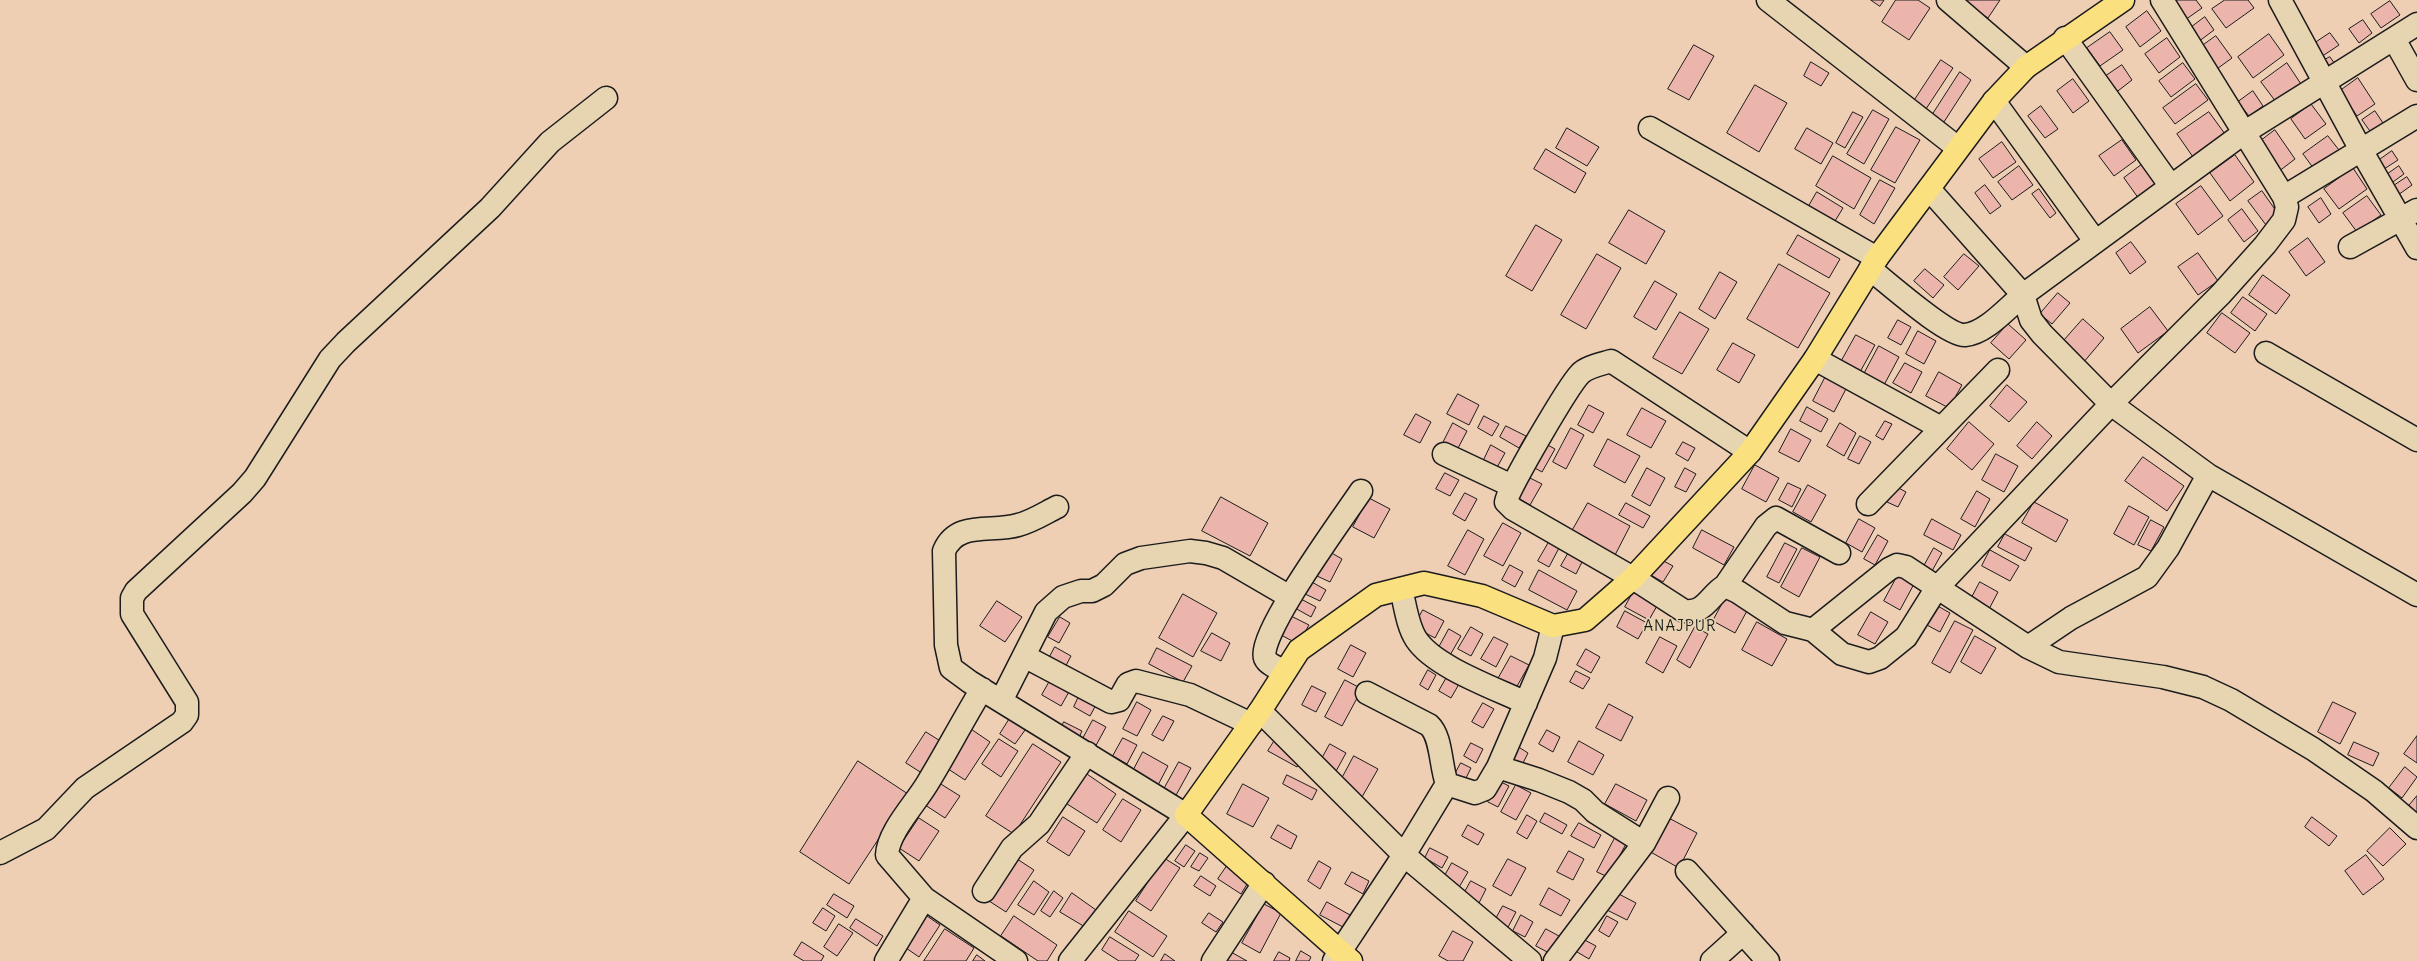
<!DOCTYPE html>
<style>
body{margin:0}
canvas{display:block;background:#eecfb4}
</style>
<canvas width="2417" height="961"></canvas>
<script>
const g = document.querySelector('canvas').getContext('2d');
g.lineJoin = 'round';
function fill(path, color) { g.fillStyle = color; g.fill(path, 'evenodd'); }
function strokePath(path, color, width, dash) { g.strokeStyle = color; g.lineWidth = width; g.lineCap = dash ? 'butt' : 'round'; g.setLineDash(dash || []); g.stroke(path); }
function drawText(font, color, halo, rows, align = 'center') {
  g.font = font + ' Delius,sans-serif'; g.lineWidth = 3.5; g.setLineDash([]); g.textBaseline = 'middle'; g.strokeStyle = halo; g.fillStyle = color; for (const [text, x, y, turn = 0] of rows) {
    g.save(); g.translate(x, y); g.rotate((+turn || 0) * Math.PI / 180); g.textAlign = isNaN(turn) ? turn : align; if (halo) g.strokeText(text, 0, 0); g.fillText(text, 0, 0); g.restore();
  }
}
const building = new Path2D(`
 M 1871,0 L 1884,0 L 1880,6 Z
 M 1896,0 L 1918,0 L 1930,8 L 1909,40 L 1882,22 Z
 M 1966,0 L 2000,0 L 1988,18 L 1964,2 Z
 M 2171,0 L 2196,0 L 2202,8 L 2185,20 Z
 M 2225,0 L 2248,0 L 2254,8 L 2226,28 L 2212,9 Z
 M 2390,1 L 2400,15 L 2381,28 L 2371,14 Z
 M 2147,11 L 2161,31 L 2140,47 L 2126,27 Z
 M 2205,17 L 2214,30 L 2198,42 L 2189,29 Z
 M 2363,20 L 2372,33 L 2359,43 L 2349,29 Z
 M 2110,32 L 2123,50 L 2100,66 L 2087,48 Z
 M 2330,33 L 2339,45 L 2321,57 L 2312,45 Z
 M 2269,34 L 2284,55 L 2253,78 L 2238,57 Z
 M 2216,36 L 2232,58 L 2214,71 L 2198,49 Z
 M 2167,38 L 2180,57 L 2159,73 L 2145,54 Z
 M 1694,45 L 1714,56 L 1689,100 L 1668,89 Z
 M 2330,57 L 2335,64 L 2327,70 L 2321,62 Z
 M 1941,60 L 1953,68 L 1924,112 L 1912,104 Z
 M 1811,62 L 1829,73 L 1821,86 L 1804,76 Z
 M 2183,63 L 2195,79 L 2171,97 L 2159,81 Z
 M 2287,63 L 2301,84 L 2276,102 L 2261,82 Z
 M 2122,65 L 2132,80 L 2114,94 L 2103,78 Z
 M 1960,72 L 1971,80 L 1942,125 L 1931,117 Z
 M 2358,78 L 2375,104 L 2357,116 L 2340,91 Z
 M 2073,79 L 2089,101 L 2073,113 L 2057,91 Z
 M 2196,84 L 2208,100 L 2175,124 L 2163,108 Z
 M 1755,85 L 1787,103 L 1759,152 L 1727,133 Z
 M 2253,91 L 2263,106 L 2249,116 L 2238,102 Z
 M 2311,104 L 2326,124 L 2305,139 L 2291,119 Z
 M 2041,106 L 2058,129 L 2045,138 L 2028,116 Z
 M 1873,110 L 1889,119 L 1864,164 L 1847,154 Z
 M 2375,111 L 2385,126 L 2372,134 L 2362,120 Z
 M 1853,112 L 1863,117 L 1845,148 L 1836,143 Z
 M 2209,112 L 2225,134 L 2193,157 L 2177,134 Z
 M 1896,127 L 1920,140 L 1895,183 L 1871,170 Z
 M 1567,128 L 1599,147 L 1587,166 L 1556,148 Z
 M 1807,128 L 1833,143 L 1821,164 L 1795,149 Z
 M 2275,130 L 2295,159 L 2278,172 L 2258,143 Z
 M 2328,136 L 2339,150 L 2314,169 L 2303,154 Z
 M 2122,140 L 2136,160 L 2114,176 L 2099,156 Z
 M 2002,142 L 2016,162 L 1993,178 L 1979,159 Z
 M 1546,149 L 1586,173 L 1575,193 L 1534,169 Z
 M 2392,151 L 2398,160 L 2384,169 L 2378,161 Z
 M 2235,155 L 2254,182 L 2230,201 L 2210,173 Z
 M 1833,156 L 1871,178 L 1854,209 L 1816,186 Z
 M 2144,163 L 2159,184 L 2139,199 L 2124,178 Z
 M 2019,166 L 2033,185 L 2012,200 L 1998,182 Z
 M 2399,166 L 2404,174 L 2390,184 L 2385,176 Z
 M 2353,168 L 2367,189 L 2339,209 L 2324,189 Z
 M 2407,177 L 2412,185 L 2398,195 L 2392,187 Z
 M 1880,180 L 1895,188 L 1874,224 L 1860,215 Z
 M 1985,185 L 2001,206 L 1990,214 L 1975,193 Z
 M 2201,186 L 2223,216 L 2198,235 L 2176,204 Z
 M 2039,189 L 2056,213 L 2050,218 L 2032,194 Z
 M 2262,191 L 2279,215 L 2266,225 L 2248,201 Z
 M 1817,192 L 1843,208 L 1832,226 L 1806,211 Z
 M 2367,196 L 2381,215 L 2357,232 L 2343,213 Z
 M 2321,198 L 2331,214 L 2319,223 L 2308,207 Z
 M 2242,209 L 2258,231 L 2244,242 L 2228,220 Z
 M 1629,210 L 1665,231 L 1646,264 L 1609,243 Z
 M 1536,225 L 1562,240 L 1532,291 L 1506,276 Z
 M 1798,235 L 1840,259 L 1829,278 L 1787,254 Z
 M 2308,238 L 2325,262 L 2306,276 L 2289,252 Z
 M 2131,242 L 2146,262 L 2130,274 L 2116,253 Z
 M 2198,253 L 2218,281 L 2198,295 L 2178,267 Z
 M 1597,254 L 1621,268 L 1586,329 L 1561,315 Z
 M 1964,254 L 1979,266 L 1958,290 L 1944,277 Z
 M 1779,264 L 1830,293 L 1798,348 L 1747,319 Z
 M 1925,269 L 1944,285 L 1933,298 L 1914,281 Z
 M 1720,272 L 1737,282 L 1715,319 L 1699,309 Z
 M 2263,275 L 2290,295 L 2276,314 L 2249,295 Z
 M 1655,281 L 1677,294 L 1656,330 L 1634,317 Z
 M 2058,293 L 2070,303 L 2052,324 L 2040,314 Z
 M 2243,297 L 2267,314 L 2255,331 L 2231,313 Z
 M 2150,307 L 2168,331 L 2138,353 L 2121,329 Z
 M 1680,312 L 1709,329 L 1682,374 L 1653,358 Z
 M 2222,313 L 2250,333 L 2235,353 L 2207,333 Z
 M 2083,319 L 2104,338 L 2083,363 L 2061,344 Z
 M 1898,320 L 1911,327 L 1901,345 L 1888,338 Z
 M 2008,324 L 2026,340 L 2009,359 L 1991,343 Z
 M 1918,331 L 1936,341 L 1924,364 L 1906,354 Z
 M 1856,335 L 1875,345 L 1860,372 L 1841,362 Z
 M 1733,343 L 1755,355 L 1739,383 L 1717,370 Z
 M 1879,346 L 1899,357 L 1884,385 L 1864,374 Z
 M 1905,363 L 1922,372 L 1911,393 L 1893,383 Z
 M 1939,372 L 1962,385 L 1949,408 L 1926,396 Z
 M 1826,376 L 1847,387 L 1834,412 L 1813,401 Z
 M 2007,385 L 2027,402 L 2009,422 L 1990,406 Z
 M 1458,394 L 1479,405 L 1469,425 L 1447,414 Z
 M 1589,405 L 1604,413 L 1593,433 L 1578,425 Z
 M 1807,407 L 1828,419 L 1821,432 L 1800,421 Z
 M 1642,408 L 1666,421 L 1651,448 L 1627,435 Z
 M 1416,414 L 1431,422 L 1420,443 L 1404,435 Z
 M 1484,416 L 1499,424 L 1492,436 L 1478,428 Z
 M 1885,421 L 1892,424 L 1883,440 L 1876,436 Z
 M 1969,422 L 1994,444 L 1972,470 L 1947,449 Z
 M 2037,422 L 2052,436 L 2032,459 L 2017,446 Z
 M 1453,423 L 1467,431 L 1457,450 L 1443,443 Z
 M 1840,423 L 1856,433 L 1844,456 L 1827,446 Z
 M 1506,426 L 1526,436 L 1519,448 L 1500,437 Z
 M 1571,428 L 1584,435 L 1566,469 L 1553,462 Z
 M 1791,429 L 1811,440 L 1799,462 L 1779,452 Z
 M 1860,436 L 1871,442 L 1859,464 L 1848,459 Z
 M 1608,439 L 1640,456 L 1625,483 L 1594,466 Z
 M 1683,442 L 1695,448 L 1688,461 L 1676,454 Z
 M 1544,443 L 1555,449 L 1542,472 L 1531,466 Z
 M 1491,445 L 1505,453 L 1495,471 L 1482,464 Z
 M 1996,454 L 2018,466 L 2004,492 L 1982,480 Z
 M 2143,457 L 2184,486 L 2167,511 L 2125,481 Z
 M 1755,465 L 1779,478 L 1766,502 L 1742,489 Z
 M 1647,468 L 1665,478 L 1650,506 L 1632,496 Z
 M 1685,468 L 1696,474 L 1686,492 L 1675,487 Z
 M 1445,473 L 1459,480 L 1450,496 L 1436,489 Z
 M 1526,476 L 1542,484 L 1530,505 L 1515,496 Z
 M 1788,483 L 1801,489 L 1792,507 L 1779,500 Z
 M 1808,485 L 1826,495 L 1811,522 L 1793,512 Z
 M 1895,486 L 1906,492 L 1898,507 L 1887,502 Z
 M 1977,491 L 1990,499 L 1975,527 L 1961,519 Z
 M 1465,493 L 1477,499 L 1465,521 L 1453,514 Z
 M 1221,497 L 1268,523 L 1250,556 L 1202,531 Z
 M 1369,498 L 1390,509 L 1374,538 L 1353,527 Z
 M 2034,502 L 2068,520 L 2056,542 L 2022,523 Z
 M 1588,503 L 1630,526 L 1614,557 L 1571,533 Z
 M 1626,503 L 1650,516 L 1643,528 L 1619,515 Z
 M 2129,506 L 2149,517 L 2134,545 L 2114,534 Z
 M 1859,519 L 1875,528 L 1862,552 L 1846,543 Z
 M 1932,519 L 1961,535 L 1953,550 L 1924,535 Z
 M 2151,520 L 2164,527 L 2151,551 L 2138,545 Z
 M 1503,523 L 1521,533 L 1503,566 L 1484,556 Z
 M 1468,530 L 1484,539 L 1465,575 L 1448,566 Z
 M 1702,530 L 1734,547 L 1724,565 L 1693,548 Z
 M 2005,534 L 2032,548 L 2025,561 L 1998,547 Z
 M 1878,535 L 1888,541 L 1875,565 L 1864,559 Z
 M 1549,542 L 1559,548 L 1549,567 L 1538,561 Z
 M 1785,543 L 1797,549 L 1779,583 L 1767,577 Z
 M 1802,548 L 1820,557 L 1799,597 L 1781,587 Z
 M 1934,548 L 1942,553 L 1932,571 L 1924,566 Z
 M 1990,550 L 2019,566 L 2010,581 L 1982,566 Z
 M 1330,552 L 1342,559 L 1330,582 L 1317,576 Z
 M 1569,552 L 1583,560 L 1576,574 L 1561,566 Z
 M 1658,558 L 1673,566 L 1663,582 L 1649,574 Z
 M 1510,565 L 1523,572 L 1515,587 L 1502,580 Z
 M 1539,570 L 1577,591 L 1567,610 L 1529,590 Z
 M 1898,575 L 1914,584 L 1900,610 L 1884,601 Z
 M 1310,581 L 1326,590 L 1320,601 L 1303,593 Z
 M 1980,582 L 1998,592 L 1988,611 L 1970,601 Z
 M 1634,591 L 1658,604 L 1649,620 L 1625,607 Z
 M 1183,594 L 1217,613 L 1193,657 L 1159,638 Z
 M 1726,597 L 1748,609 L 1735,633 L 1713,621 Z
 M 1301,599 L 1316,607 L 1311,617 L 1295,608 Z
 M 997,601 L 1022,617 L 1005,642 L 980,626 Z
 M 1936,605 L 1950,613 L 1940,632 L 1925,624 Z
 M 1423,610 L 1444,621 L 1435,638 L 1414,627 Z
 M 1625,611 L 1647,623 L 1638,639 L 1617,627 Z
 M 1871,612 L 1888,622 L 1875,644 L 1858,635 Z
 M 1291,616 L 1309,625 L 1298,644 L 1281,635 Z
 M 1060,617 L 1070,623 L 1059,643 L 1048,637 Z
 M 1955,621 L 1973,630 L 1950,673 L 1932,663 Z
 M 1757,622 L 1787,639 L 1772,666 L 1742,650 Z
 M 1471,627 L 1483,634 L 1471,656 L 1458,649 Z
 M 1695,627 L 1708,634 L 1690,668 L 1677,660 Z
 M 1449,629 L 1461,636 L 1449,657 L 1437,651 Z
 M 1212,633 L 1230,643 L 1221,661 L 1201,651 Z
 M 1975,636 L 1996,648 L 1981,674 L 1961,662 Z
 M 1494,637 L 1508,644 L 1496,667 L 1481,659 Z
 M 1660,637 L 1677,646 L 1663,673 L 1646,663 Z
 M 1351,645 L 1366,653 L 1353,677 L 1338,669 Z
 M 1055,647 L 1071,656 L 1062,673 L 1046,664 Z
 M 1157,648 L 1192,666 L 1183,682 L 1149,664 Z
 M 1586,649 L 1600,657 L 1591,673 L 1577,665 Z
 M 1511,656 L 1529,665 L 1516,688 L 1498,679 Z
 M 1428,670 L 1436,675 L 1428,690 L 1420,685 Z
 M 1576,671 L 1590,678 L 1583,689 L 1570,682 Z
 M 1447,677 L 1459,684 L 1451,698 L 1439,691 Z
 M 1051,679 L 1070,690 L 1061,706 L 1042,695 Z
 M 1345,680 L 1362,689 L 1342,726 L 1325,717 Z
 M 1312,686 L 1326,693 L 1316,712 L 1302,705 Z
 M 1080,694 L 1097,703 L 1090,716 L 1074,707 Z
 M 1137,702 L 1151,710 L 1137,736 L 1123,729 Z
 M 2333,702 L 2356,713 L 2340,744 L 2318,732 Z
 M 1483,703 L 1494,709 L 1483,728 L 1472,722 Z
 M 1609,704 L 1633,717 L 1621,741 L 1596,728 Z
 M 1012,715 L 1028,726 L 1015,744 L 1000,734 Z
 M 1163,716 L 1174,721 L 1163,741 L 1152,735 Z
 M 1093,720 L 1106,727 L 1093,751 L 1080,744 Z
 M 1064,722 L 1082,731 L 1077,742 L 1059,732 Z
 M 968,727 L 990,742 L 965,780 L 942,765 Z
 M 1547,730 L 1560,737 L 1553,752 L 1539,744 Z
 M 926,732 L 945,744 L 925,775 L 906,763 Z
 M 2417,736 L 2417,763 L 2404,754 Z
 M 1123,738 L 1137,745 L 1127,764 L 1113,756 Z
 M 999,739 L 1018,751 L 1001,777 L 982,764 Z
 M 1275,740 L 1303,755 L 1297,767 L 1268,751 Z
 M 1579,741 L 1604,755 L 1593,775 L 1568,762 Z
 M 2354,742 L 2379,753 L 2373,766 L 2348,755 Z
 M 1471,743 L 1483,749 L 1476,763 L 1464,756 Z
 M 1033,744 L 1061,762 L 1014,834 L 986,816 Z
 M 1330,744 L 1346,753 L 1335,773 L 1319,764 Z
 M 1517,746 L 1528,753 L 1522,765 L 1510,759 Z
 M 1143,752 L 1168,766 L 1157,787 L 1132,773 Z
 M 1354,756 L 1378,769 L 1362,797 L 1339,784 Z
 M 858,761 L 908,794 L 849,884 L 800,852 Z
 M 1179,762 L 1191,768 L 1175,797 L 1163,791 Z
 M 1461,763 L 1471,768 L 1465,780 L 1455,774 Z
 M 2405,767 L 2417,777 L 2402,798 L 2389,788 Z
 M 1084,772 L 1116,794 L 1097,823 L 1064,802 Z
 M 1287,775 L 1317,790 L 1312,800 L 1283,784 Z
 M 936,781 L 960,796 L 945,818 L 922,803 Z
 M 1499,781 L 1509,786 L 1498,807 L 1488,802 Z
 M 1243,784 L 1269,798 L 1253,827 L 1227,814 Z
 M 1616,784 L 1647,800 L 1636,821 L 1605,804 Z
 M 1516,785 L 1531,793 L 1516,820 L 1501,812 Z
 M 2417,796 L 2417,816 L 2407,808 Z
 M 1123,799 L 1141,810 L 1121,842 L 1103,830 Z
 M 1545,813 L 1567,825 L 1562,834 L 1540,822 Z
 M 1527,815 L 1537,821 L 1527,839 L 1517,833 Z
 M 1665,816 L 1697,833 L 1679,868 L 1647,850 Z
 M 1063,817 L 1085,831 L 1069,856 L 1047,842 Z
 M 2312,817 L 2337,836 L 2329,846 L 2305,827 Z
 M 919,818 L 939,831 L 919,861 L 899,848 Z
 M 1579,823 L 1601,835 L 1594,848 L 1571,836 Z
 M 1278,825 L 1297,836 L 1291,849 L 1271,838 Z
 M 1468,825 L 1484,834 L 1478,845 L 1462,836 Z
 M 2390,828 L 2406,844 L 2383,866 L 2367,851 Z
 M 1615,838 L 1626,844 L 1608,877 L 1597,872 Z
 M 1186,845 L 1195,851 L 1184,867 L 1175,861 Z
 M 1430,848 L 1448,857 L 1442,868 L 1425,858 Z
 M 1569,851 L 1584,859 L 1573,880 L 1557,872 Z
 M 1200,853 L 1208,858 L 1199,871 L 1191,867 Z
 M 2366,855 L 2384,879 L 2363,895 L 2345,871 Z
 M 1014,857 L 1034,870 L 1006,912 L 986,899 Z
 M 1164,858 L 1180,868 L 1151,911 L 1136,901 Z
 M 1508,859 L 1526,868 L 1511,896 L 1493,886 Z
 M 1319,861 L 1331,868 L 1320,889 L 1308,881 Z
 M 1452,863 L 1468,872 L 1458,889 L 1442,881 Z
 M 1227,866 L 1249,881 L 1241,894 L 1218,879 Z
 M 1352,872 L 1369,881 L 1363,894 L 1345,884 Z
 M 1201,876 L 1216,886 L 1210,896 L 1194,886 Z
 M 1034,881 L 1049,892 L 1034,915 L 1018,905 Z
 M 1471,881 L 1486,889 L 1477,907 L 1461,899 Z
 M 1549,888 L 1570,900 L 1561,916 L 1540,905 Z
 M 1054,891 L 1063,898 L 1050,917 L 1041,911 Z
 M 1072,893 L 1096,910 L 1085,927 L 1060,912 Z
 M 1617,893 L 1636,903 L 1627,920 L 1607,910 Z
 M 834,894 L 854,906 L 847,918 L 827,905 Z
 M 1327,902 L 1350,915 L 1343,927 L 1320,915 Z
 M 1264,904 L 1281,913 L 1260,953 L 1242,943 Z
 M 1503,906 L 1516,912 L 1506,931 L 1493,924 Z
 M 823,908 L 835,916 L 826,931 L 813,923 Z
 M 1129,911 L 1167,936 L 1153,957 L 1115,932 Z
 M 1209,913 L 1223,922 L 1216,932 L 1202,923 Z
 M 1521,915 L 1533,922 L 1525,937 L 1513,931 Z
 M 927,916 L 940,925 L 919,957 L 906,948 Z
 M 1014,916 L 1057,945 L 1047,961 L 1038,961 L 1001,936 Z
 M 1607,916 L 1618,922 L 1609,937 L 1599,931 Z
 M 856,919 L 883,936 L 877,946 L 850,928 Z
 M 839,924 L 853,933 L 837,956 L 824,947 Z
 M 945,929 L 974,948 L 966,961 L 924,961 Z
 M 1546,929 L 1559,936 L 1549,953 L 1536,946 Z
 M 1453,931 L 1473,942 L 1463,961 L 1448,961 L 1439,956 Z
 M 1110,937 L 1139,955 L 1135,961 L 1119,961 L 1102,950 Z
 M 1579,937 L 1596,946 L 1589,959 L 1572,949 Z
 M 802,942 L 824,956 L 821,961 L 804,961 L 794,955 Z
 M 1301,951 L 1311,957 L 1309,961 L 1296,961 Z
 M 1231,952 L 1247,961 L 1226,961 Z
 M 1279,952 L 1290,958 L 1289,961 L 1274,961 Z
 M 1165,954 L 1175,961 L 1161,961 Z
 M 977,955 L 985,961 L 973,961 Z`);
fill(building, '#ebb5ab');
strokePath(building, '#1c1c1c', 1);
const minor = new Path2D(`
 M 1768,0 L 1958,148
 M 1948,0 L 2026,67
 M 2162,0 L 2284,197
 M 2280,0 L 2361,150 L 2417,248
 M 2065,38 L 2170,185
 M 2394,39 L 2417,80
 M 1994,101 L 2095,241
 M 1650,128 L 1877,258
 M 1929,189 L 2023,295 L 2031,320 L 2042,334 L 2111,404 L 2208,475 L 2417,595
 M 2350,247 L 2417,210
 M 1870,269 C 1887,282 1947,336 1965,335 C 1986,333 2007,308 2023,295 L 2245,132 L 2417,24
 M 2266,353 L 2417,440
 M 1815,359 L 1941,428
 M 1750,452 L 1611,361 C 1602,364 1586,367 1580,374 C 1569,385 1507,490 1506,502 L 1513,509 L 1633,578 L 1684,611 C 1706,614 1710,594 1725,586 L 1738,592 L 1785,623 L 1813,630 L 1889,569 L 1897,565 L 1906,567 L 2028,647 L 2059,662 L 2163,677 L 2203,687 L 2231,700 L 2313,749 L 2374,791 L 2417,828
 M 1444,454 L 1512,486
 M 1868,504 L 1998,370
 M 1057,507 C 1045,513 1031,522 1018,525 C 992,533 957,520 944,551 L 946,645 L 951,668 L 970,682 L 1186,815 L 1070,961
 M 1725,586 L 1766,526 L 1776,518 L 1839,553
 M 1401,589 C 1405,604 1407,625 1416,639 C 1434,667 1495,688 1526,703
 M 1813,630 L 1842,654 L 1869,662 L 1880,658 L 1906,637 L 1936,589 L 2111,404 L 2221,294 L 2265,245 L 2284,220 L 2287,207 L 2284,197 L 2417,116
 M 2028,647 L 2071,618 L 2147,577 L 2168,548 L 2208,475
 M 1024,656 L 1111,702 L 1119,700 L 1128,684 L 1136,681 L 1190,695 L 1251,724
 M 1285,671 C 1279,668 1268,665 1265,658 C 1256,636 1345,515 1361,491
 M 982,689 C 963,720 946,753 927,784 C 915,804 888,832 887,855 L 924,898 L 1016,961
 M 1001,701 L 1046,612 L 1063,597 L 1081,591 L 1092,591 L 1104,585 L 1125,564 L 1141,558 L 1190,551 L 1206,553 L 1223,558 L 1290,597
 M 1260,711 L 1404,855 L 1530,961
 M 1498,767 L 1545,658 L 1553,626
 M 1447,784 L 1475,793 L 1485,789 L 1498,767 L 1539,780 L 1569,792 L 1583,800 L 1595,812 L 1644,843
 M 0,853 L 46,829 L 85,788 L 182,722 L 187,715 L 187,702 L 132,614 L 132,598 L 136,591 L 242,493 L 255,478 L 330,359 L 346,342 L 490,208 L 550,142 L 606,98
 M 1687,871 L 1768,961
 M 984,891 L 1012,848 L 1039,824 L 1087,753
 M 886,961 L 924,898
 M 1213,961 L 1264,883
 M 1334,961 L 1404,855 L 1447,784 C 1440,765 1442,737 1429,725 L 1367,693
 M 1555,961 L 1644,843 L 1668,798
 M 1712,961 L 1743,933`);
const major = new Path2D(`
 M 1351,961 L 1186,815 L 1260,711 L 1299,650 L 1376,595 L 1424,583 L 1482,596 L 1553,626 L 1585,620 L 1633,578 L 1750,452 L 1815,359 L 1877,258 L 1994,101 L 2026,67 L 2123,0`);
strokePath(minor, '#1c1c1c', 25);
strokePath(major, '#1c1c1c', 25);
strokePath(minor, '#e7d5b2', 22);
strokePath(major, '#fbe080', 22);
g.letterSpacing = '1px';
drawText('15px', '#1c1c1c', '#e7d5b2', [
 ["ANAJPUR",1680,627]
]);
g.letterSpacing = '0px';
</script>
